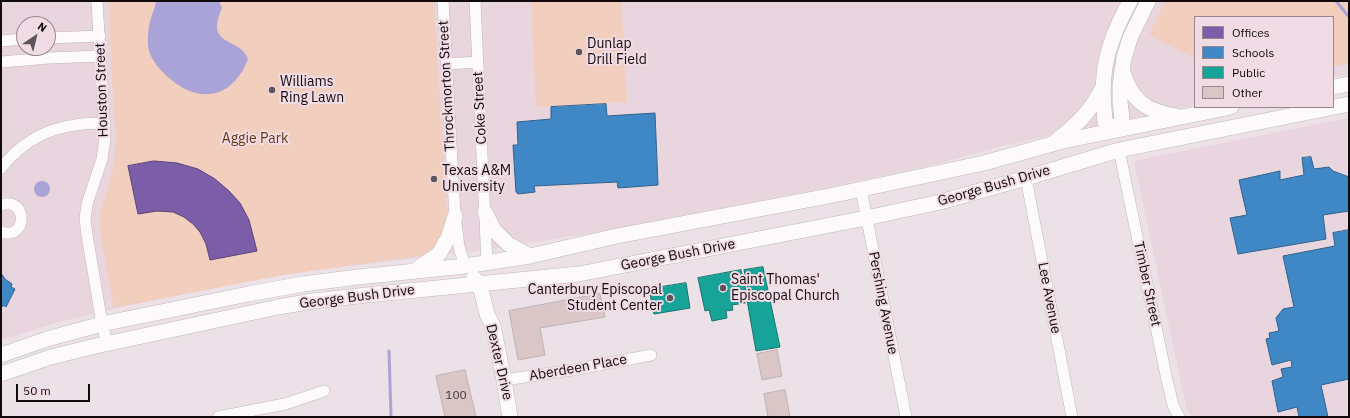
<!DOCTYPE html>
<style>
body{margin:0}
#map{position:relative;width:1350px;height:418px;overflow:hidden;background:#ece1e6;font-family:"IBM Plex Sans",sans-serif}
canvas{display:block}
.frame{position:absolute;inset:0;border:2px solid #100a0d;pointer-events:none}
.legend{position:absolute;left:1194px;top:16px;width:140px;height:92px;box-sizing:border-box;background:#f1dce5;border:1px solid #97888f;margin:0;padding:5px 7px;list-style:none;font-size:12px;color:#100a0d}
.legend li{display:flex;align-items:center;gap:8px;height:20px}
.legend b{width:20px;border:1px solid #97888f}
.north{position:absolute;left:16px;top:16px;width:40px;height:40px;box-sizing:border-box;background:#f1dce5;border:1px solid #97888f;border-radius:50%;rotate:35deg;font-size:11px;font-weight:700;line-height:16px;text-align:center;color:#100a0d}
.north::after{content:'';display:block;margin:auto;width:14px;height:18px;background:#5d5559;clip-path:polygon(50% 0,100% 100%,50% 72%,0 100%)}
.scale{position:absolute;left:16px;top:384px;width:74px;height:18px;box-sizing:border-box;border:2px solid #100a0d;border-top:0;padding-left:5px;font-size:12px;line-height:14px;white-space:nowrap;color:#100a0d;-webkit-text-stroke:3px #f1dce5;paint-order:stroke}
</style>
<div id="map">
<canvas width="1350" height="418"></canvas>
<div class="frame"></div>
<ul class="legend">
<li><b style="height:11px;background:#7b5ea7"></b>Offices</li>
<li><b style="height:11px;background:#3f88c5"></b>Schools</li>
<li><b style="height:11px;background:#17a398"></b>Public</li>
<li><b style="height:11px;background:#dac5c7"></b>Other</li>
</ul>
<div class="north">N</div>
<div class="scale">50 m</div>
</div>
<script>
const g = document.querySelector('canvas').getContext('2d');
g.lineJoin = 'round';
function fill(path, color) { g.fillStyle = color; g.fill(path, 'evenodd'); }
function strokePath(path, color, width, dash) { g.strokeStyle = color; g.lineWidth = width; g.lineCap = dash ? 'butt' : 'round'; g.setLineDash(dash || []); g.stroke(path); }
function drawText(font, color, halo, rows, align = 'center') {
  g.font = font + ' "IBM Plex Sans",sans-serif'; g.lineWidth = 4; g.setLineDash([]); g.textBaseline = 'middle'; g.strokeStyle = halo; g.fillStyle = color; for (const [text, x, y, turn = 0] of rows) {
    g.save(); g.translate(x, y); g.rotate((+turn || 0) * Math.PI / 180); g.textAlign = isNaN(turn) ? turn : align; if (halo) g.strokeText(text, 0, 0); g.fillText(text, 0, 0); g.restore();
  }
}
fill(new Path2D(`
 M 1,1 L 1349,1 L 1349,74 L 1333,77 L 1333,17 L 1195,17 L 1195,105 L 1015,143 L 920,168 L 815,190 L 609,230 L 492,249 L 311,271 L 265,278 L 126,306 L 59,322 L 1,340 ZM 24,24 L 48,24 L 48,48 L 24,48 Z
 M 1349,118 L 1349,417 L 1193,417 L 1187,411 L 1134,161 Z`), '#e9d5de');
fill(new Path2D(`
 M 109,1 L 434,1 L 447,216 L 447,230 L 434,254 L 282,275 L 114,308 L 100,231 L 100,213 L 114,167 L 116,136 L 111,66 Z
 M 531,1 L 621,1 L 627,102 L 536,107 Z
 M 1166,1 L 1349,1 L 1349,63 L 1333,67 L 1333,17 L 1195,17 L 1195,58 L 1149,35 Z`), '#f1cebd');
fill(new Path2D(`
 M 156,1 L 219,1 L 222,8 C 204,48 240,36 248,59 C 233,98 200,105 169,78 C 161,71 152,61 149,51 C 147,44 148,26 151,18 C 153,12 155,8 156,1 Z
 M34 189a8 8 0 1 1 16 0a8 8 0 1 1-16 0Z`), '#aaa3d7');
const offices = new Path2D(`
 M 154,161 L 177,163 L 198,169 L 215,179 L 229,191 L 240,203 L 249,220 L 257,251 L 210,260 L 206,244 L 200,232 L 193,224 L 184,217 L 173,212 L 157,211 L 138,214 L 128,166 Z`);
fill(offices, '#7b5ea7');
strokePath(offices, '#5b4579', 1);
const schools = new Path2D(`
 M 606,104 L 607,116 L 655,113 L 658,185 L 618,188 L 617,182 L 534,186 L 535,192 L 518,194 L 516,192 L 513,145 L 518,145 L 517,122 L 551,119 L 551,107 Z
 M 1311,157 L 1314,169 L 1329,167 L 1333,171 L 1349,177 L 1349,211 L 1323,215 L 1326,239 L 1238,254 L 1230,218 L 1247,215 L 1239,180 L 1280,171 L 1280,180 L 1304,175 L 1302,158 Z
 M 1349,230 L 1349,379 L 1321,385 L 1328,417 L 1299,417 L 1297,407 L 1278,412 L 1272,381 L 1283,377 L 1281,369 L 1292,367 L 1291,360 L 1272,365 L 1266,339 L 1270,338 L 1269,333 L 1279,331 L 1276,318 L 1283,309 L 1294,307 L 1283,256 L 1335,246 L 1333,233 Z
 M 1,273 L 5,279 L 12,284 L 11,287 L 15,289 L 6,307 L 3,305 L 2,307 L 1,306 Z`);
fill(schools, '#3f88c5');
strokePath(schools, '#31628e', 1);
const public = new Path2D(`
 M 763,267 L 780,347 L 756,351 L 747,300 L 750,300 L 744,270 Z
 M 741,270 L 748,299 L 744,300 L 745,303 L 732,305 L 733,310 L 726,311 L 727,318 L 712,321 L 709,310 L 705,311 L 698,278 Z
 M 686,283 L 690,308 L 654,314 L 649,289 Z`);
fill(public, '#17a398');
strokePath(public, '#15756e', 1);
strokePath(new Path2D(`
 M 1336,1 L 1349,17
 M 389,351 L 391,417`), '#aaa3d7', 3);
const building = new Path2D(`
 M 600,294 L 605,317 L 540,328 L 545,355 L 518,360 L 509,311 Z
 M 777,350 L 782,376 L 762,380 L 757,354 Z
 M 465,370 L 476,417 L 445,417 L 436,376 Z
 M 785,390 L 790,417 L 768,417 L 764,394 Z`);
fill(building, '#dac5c7');
strokePath(building, '#bcb3b5', 1);
const street = new Path2D(`
 M 97,1 L 105,138 L 102,159 L 87,204 L 85,219 L 87,235 L 102,324 L 107,343
 M 443,1 L 455,216 L 459,247 L 465,266
 M 475,1 L 487,264
 M 48,38 L 100,36
 M 1,41 L 24,39
 M 1,62 L 49,58 L 101,56
 M 446,64 L 478,62
 M 1119,150 L 1167,380 L 1173,405 L 1179,417
 M 1,168 C 29,133 61,123 105,123
 M 1026,178 L 1072,417
 M 861,189 L 906,417
 M 1,205 C 28,196 28,241 1,232
 M 504,380 L 578,369 L 651,355
 M 218,417 L 285,404 L 324,391`);
const secondary = new Path2D(`
 M 1122,70 C 1131,100 1145,111 1176,116
 M 1333,87 L 1349,84
 M 1116,130 L 1105,122 C 1104,107 1102,91 1104,76 C 1106,49 1118,24 1130,1
 M 1116,130 L 1122,119 L 1120,102 L 1120,86 L 1124,58 L 1130,38 L 1148,1
 M 1056,141 C 1079,123 1089,113 1103,87
 M 485,212 L 494,230 L 508,244 L 530,256
 M 414,271 L 439,254 L 448,238 L 455,216
 M 474,278 L 480,285 L 487,314 L 493,326 L 504,380 L 510,417
 M 1,355 L 47,339 L 102,324 L 248,294 L 303,284 L 358,277 L 465,266 L 530,256 L 617,236 L 834,195 L 984,163 L 1063,141 L 1231,107
 M 1,374 L 51,357 L 91,347 L 278,307 L 313,301 L 367,295 L 579,274 L 866,218 L 940,202 L 1026,178 L 1119,150 L 1349,104`);
strokePath(street, '#c1b8bc', 12);
strokePath(secondary, '#c1b8bc', 16);
strokePath(street, '#fcfafb', 11);
strokePath(secondary, '#fcfafb', 15);
for (const [x, y, r, color] of [
 [579,52,4,"#5d5559"],
 [272,90,4,"#5d5559"],
 [434,179,4,"#5d5559"],
 [723,288,4,"#5d5559"],
 [670,298,4,"#5d5559"]
]) { const dot = new Path2D(); dot.arc(x, y, r, 0, 2 * Math.PI); g.fillStyle = color; g.fill(dot); strokePath(dot, '#f1dce5', 1.5); }
drawText('12px', '#42393c', null, [
 ["100",456,396]
]);
drawText('14px', '#100a0d', '#f1dce5', [
 ["Dunlap",587,44],
 ["Drill Field",587,60],
 ["Williams",280,82],
 ["Ring Lawn",280,98],
 ["Texas A&M",442,171],
 ["University",442,187],
 ["Saint Thomas'",731,280],
 ["Episcopal Church",731,296],
 ["Canterbury Episcopal",662,290,"right"],
 ["Student Center",662,306,"right"]
], 'left');
drawText('14px', '#100a0d', '#f1dce5', [
 ["Throckmorton Street",447,86,-93],
 ["Houston Street",102,90,-92],
 ["Coke Street",480,108,-93],
 ["George Bush Drive",994,186,-16],
 ["George Bush Drive",678,255,-11],
 ["Timber Street",1147,284,78],
 ["George Bush Drive",357,297,-7],
 ["Lee Avenue",1049,298,79],
 ["Pershing Avenue",883,303,79],
 ["Dexter Drive",499,362,77],
 ["Aberdeen Place",578,368,-10]
]);
drawText('14px', '#683916', '#f1dce5', [
 ["Aggie Park",255,139]
]);
</script>
